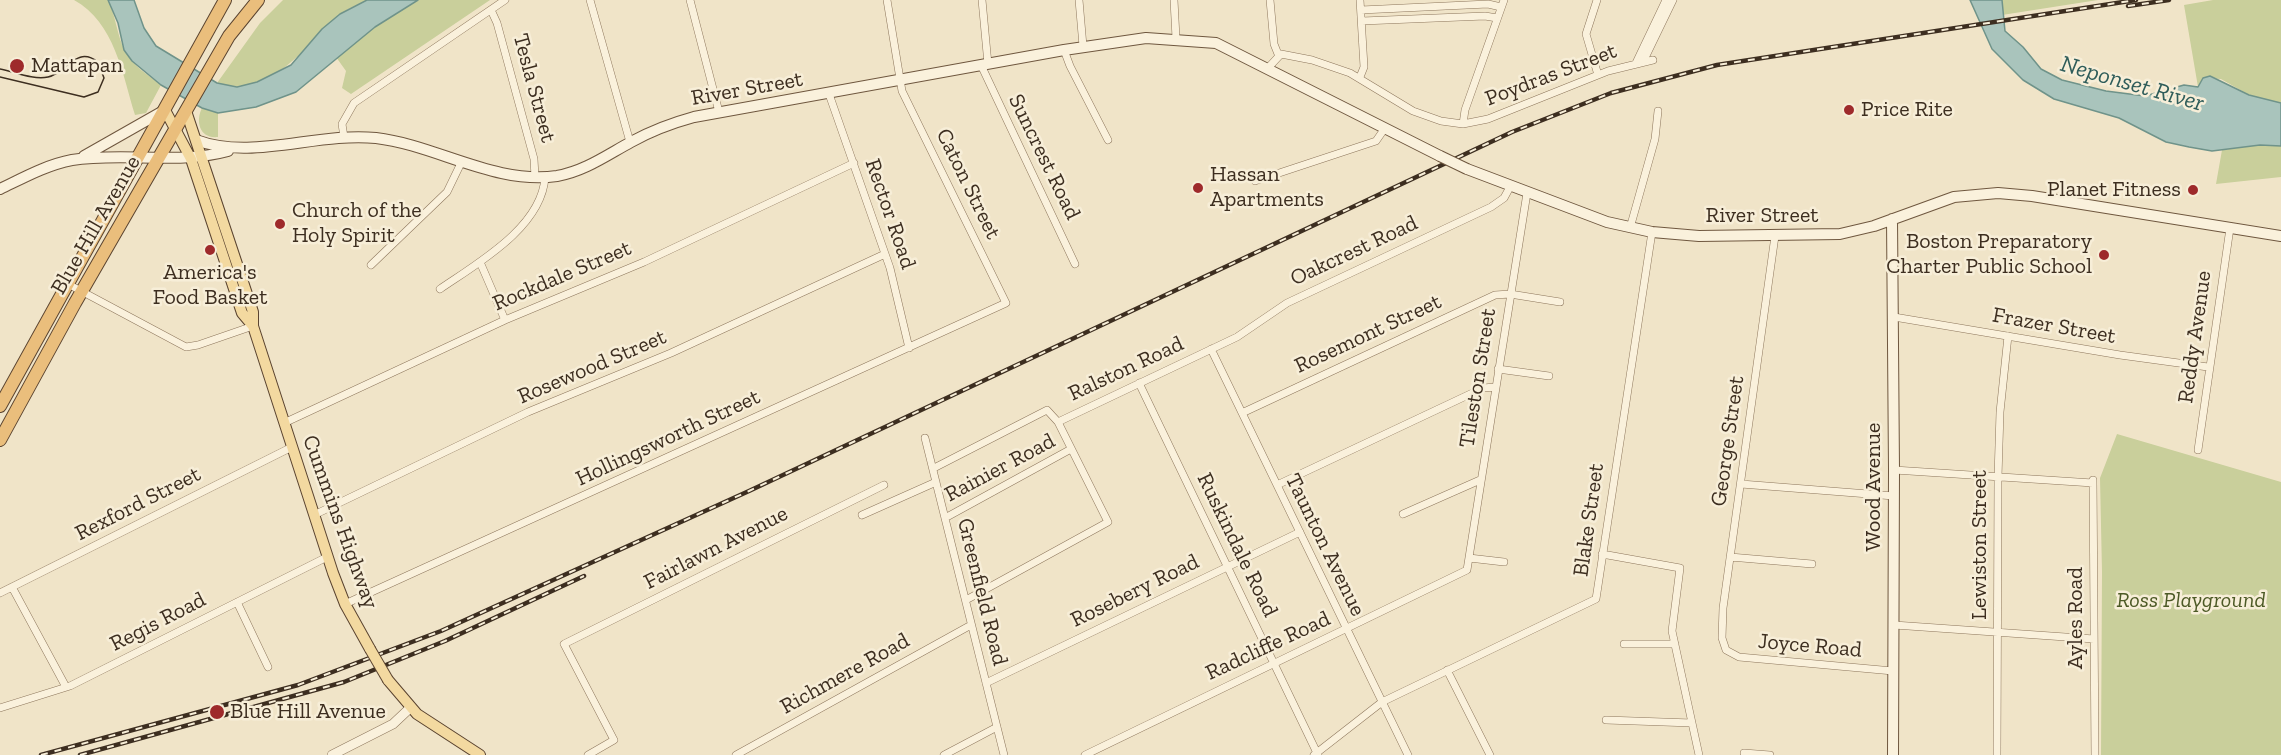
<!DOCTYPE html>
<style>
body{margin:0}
canvas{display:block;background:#f0e4c8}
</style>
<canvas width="2281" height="755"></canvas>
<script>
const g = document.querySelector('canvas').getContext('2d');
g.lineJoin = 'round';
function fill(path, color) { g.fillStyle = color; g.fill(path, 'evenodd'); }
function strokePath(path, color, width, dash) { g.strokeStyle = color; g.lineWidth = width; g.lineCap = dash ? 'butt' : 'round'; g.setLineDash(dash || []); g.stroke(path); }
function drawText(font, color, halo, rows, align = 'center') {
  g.font = font + ' "Zilla Slab",serif'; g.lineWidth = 5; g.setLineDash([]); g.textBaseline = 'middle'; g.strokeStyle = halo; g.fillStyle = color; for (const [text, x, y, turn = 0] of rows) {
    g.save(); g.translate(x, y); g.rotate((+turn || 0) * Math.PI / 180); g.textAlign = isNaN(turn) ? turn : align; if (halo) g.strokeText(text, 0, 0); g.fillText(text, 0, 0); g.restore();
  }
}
fill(new Path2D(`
 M 74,0 L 108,0 C 116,16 117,36 125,51 C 133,66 148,75 161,85 L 146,113 L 135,115 C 122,73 115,23 74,0 Z
 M 283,0 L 367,0 C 357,5 346,9 338,16 C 304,47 271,99 217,83 L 260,23 Z
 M 418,0 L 490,0 L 351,94 L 342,88 L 346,71 L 336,57 L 375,27 Z
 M 2002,0 L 2098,0 L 2002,15 Z
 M 2213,0 L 2281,0 L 2281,103 L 2249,95 L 2221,79 L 2203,78 L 2198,87 L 2184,5 Z
 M 202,108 L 218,113 L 218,137 C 200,139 195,122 202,108 Z
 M 2260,145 L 2281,146 L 2281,177 L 2216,184 L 2222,150 Z
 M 2117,434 L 2281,482 L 2281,755 L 2101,755 L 2102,572 L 2100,478 Z`), '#c9cf9b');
const water = new Path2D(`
 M 108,0 L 134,0 L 144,28 L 156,46 L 217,83 L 237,87 L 257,82 L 291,65 L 322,29 L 340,14 L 367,0 L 418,0 L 375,27 L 296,92 L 256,107 L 218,113 L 202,108 L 161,85 L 132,61 L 124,50 L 118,23 Z
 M 1970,0 L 2002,0 L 2005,31 L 2023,47 L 2041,69 L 2062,80 L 2106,91 L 2145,96 L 2184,85 L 2198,87 L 2203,78 L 2210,76 L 2249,95 L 2281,103 L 2281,146 L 2260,145 L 2212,151 L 2189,147 L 2166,142 L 2119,118 L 2054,99 L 2023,80 L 1992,49 Z`);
fill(water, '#a9c4bc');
strokePath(water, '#6f938a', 1.5);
const minor = new Path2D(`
 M 590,0 L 630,142
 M 690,0 L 719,112
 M 982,0 L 988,64
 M 1079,0 L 1083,46
 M 1174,0 L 1176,38
 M 1270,0 L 1274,44 L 1278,54
 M 1597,0 L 1586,34 L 1598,75
 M 491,10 L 497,23 L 534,159 L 535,177
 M 1361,10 L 1488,4 L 1501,7
 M 1362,21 L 1485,16 L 1497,18
 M 1064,50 L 1070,66 L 1108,140
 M 1643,62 L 1673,0
 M 1636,63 L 1666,0
 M 981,65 L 1075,264
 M 1268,68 L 1281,54 L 1312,60 L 1350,73 L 1413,111 L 1441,121 L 1463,124 L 1488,119 L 1608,71 L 1653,60
 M 1360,77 L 1364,67 L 1360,0
 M 829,94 L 890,268 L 909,348
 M 1463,124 L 1465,110 L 1504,0
 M 344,137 L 342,124 L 354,103 L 505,0
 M 1255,181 L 1376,141 L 1385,128
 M 1630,228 L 1655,139 L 1658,111
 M 1775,236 L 1723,608 L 1722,638 L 1726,650 L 1739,657 L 1893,671
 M 480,262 L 505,320
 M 371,265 L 447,192 L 462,161
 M 68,284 L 186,347 L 198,345 L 253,326
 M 440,289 C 478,263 542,227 545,177
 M 1894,317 L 2120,355 L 2208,367
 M 1211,349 L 1408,755
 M 1498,369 L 1549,376
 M 1139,383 L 1318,755
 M 1242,413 L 1495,295 L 1510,294 L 1560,302
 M 1058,422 L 1237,337 L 1287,303 L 1491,207 L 1504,198 L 1510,187
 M 284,423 L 505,320 L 644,262 L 854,163
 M 925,438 L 1004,755
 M 2198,450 L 2230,228
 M 934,468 L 1047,410 L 1058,422 L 1108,522 L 966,600
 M 1894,470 L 2093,483
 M 2093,480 L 2095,755
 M 1741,484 L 1894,496
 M 1277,485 L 1483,388 L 1495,387
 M 1403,514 L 1480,480
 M 314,515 L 528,412 L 671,353 L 885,254
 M 862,515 L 936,482
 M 945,518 L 1071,449
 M 1602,554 L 1680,568 L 1672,631 L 1699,755
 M 1730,557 L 1812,564
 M 1469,558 L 1504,562
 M 12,587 L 66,687
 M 0,593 L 292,447
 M 237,602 L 268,667
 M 345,604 L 1006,303 L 902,91 L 887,0
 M 1894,625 L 2094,639
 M 1624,644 L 1675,644
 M 1447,670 L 1490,755
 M 986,683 L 1300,532
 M 0,708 L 70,686 L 327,557
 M 1606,720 L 1692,723
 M 1744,753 L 1770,755
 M 588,755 L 614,740 L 564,644 L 884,485
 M 736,755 L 971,625
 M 944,755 L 997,727
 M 1085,755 L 1467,570 L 1527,193
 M 1314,755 L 1382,702 L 1596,599 L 1652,232
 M 1997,755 L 1998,477 L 2000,412 L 2008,336`);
const tertiary = new Path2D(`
 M 332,755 L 393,724 L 410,708`);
const secondary = new Path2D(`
 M 196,140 C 252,161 316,132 376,138 C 436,145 495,185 557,176 C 585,171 607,155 631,142 C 651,131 672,123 694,117 L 1064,50 L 1146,38 L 1216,43 L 1440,156
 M 84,156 L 165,110
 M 1467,169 L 1607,222 L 1652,232 L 1699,236 L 1840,234 L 1874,226 L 1954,197 L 1998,193 L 2032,196 L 2281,236
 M 0,189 C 23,178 46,165 72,160 C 123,152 177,165 228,151
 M 1892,219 L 1894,470 L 1893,755`);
const primary = new Path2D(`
 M 165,110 L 191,159 L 242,313 L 253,326
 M 186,111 L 253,312 L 253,326 L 333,573 L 345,604 L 370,649
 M 388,680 L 417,714 L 480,755`);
const trunk = new Path2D(`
 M 0,406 L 225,0
 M 0,440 L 75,303 L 229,36 L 258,0`);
strokePath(minor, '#8d765c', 8);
strokePath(tertiary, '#8d765c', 10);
strokePath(secondary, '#6f573f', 12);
strokePath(primary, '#5b4430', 12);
strokePath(trunk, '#5b4430', 14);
strokePath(minor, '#faf1dc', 7);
strokePath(tertiary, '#faf1dc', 9);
strokePath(secondary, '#faf1dc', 10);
strokePath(primary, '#f3d9a0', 10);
strokePath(trunk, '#eabe7c', 12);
strokePath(new Path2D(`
 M 0,69 C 15,72 33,80 48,77 C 67,73 76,45 98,62 L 104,78 L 98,92 L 84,97 L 0,77`), '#3d2e20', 1.5);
const rail = new Path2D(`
 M 2128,6 L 2169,0
 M 41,755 L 298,685 L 441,631 L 749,491 L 1512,132 L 1611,93 L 1717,65 L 2136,0
 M 80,755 L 344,682 L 445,641 L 584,576`);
strokePath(rail, '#3d2e20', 4.5);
strokePath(rail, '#f7eed8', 2, [7]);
const secondaryBridge = new Path2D(`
 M 1440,156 L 1467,169`);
const primaryBridge = new Path2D(`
 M 370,649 L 388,680`);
strokePath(secondaryBridge, '#6f573f', 12, []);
strokePath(primaryBridge, '#5b4430', 12, []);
strokePath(secondaryBridge, '#faf1dc', 10);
strokePath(primaryBridge, '#f3d9a0', 10);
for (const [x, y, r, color] of [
 [17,66,8,"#9e2a2b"],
 [1849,110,6,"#9e2a2b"],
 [1198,188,6,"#9e2a2b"],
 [2193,190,6,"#9e2a2b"],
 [280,224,6,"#9e2a2b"],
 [210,250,6,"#9e2a2b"],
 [2104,255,6,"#9e2a2b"],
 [217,712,8,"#9e2a2b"]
]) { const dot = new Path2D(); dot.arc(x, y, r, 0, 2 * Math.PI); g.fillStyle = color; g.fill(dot); strokePath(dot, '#f7eed8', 2); }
drawText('22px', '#3d2e20', '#f7eed8', [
 ["Mattapan",31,66],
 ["Price Rite",1861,110],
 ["Hassan",1210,175],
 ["Apartments",1210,200],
 ["Planet Fitness",2181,190,"right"],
 ["Church of the",292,211],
 ["Holy Spirit",292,236],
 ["Boston Preparatory",2092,242,"right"],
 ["Charter Public School",2092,267,"right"],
 ["America's",210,273,"center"],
 ["Food Basket",210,298,"center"],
 ["Blue Hill Avenue",230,712]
], 'left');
drawText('22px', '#3d2e20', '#f7eed8', [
 ["Poydras Street",1551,75,-21],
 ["Tesla Street",534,88,75],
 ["River Street",747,89,-10],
 ["Suncrest Road",1044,157,64],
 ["Caton Street",968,184,64],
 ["Rector Road",890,214,71],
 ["River Street",1762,216],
 ["Blue Hill Avenue",96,225,-60],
 ["Oakcrest Road",1354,251,-25],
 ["Rockdale Street",562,276,-23],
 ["Frazer Street",2054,326,10],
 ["Rosemont Street",1368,334,-25],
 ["Reddy Avenue",2195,337,-82],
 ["Rosewood Street",592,367,-23],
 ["Ralston Road",1126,369,-25],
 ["Tileston Street",1478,378,-81],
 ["Hollingsworth Street",668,438,-25],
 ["George Street",1728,441,-82],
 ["Rainier Road",1000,468,-28],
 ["Wood Avenue",1874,487,-90],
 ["Rexford Street",138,504,-27],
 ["Blake Street",1589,520,-82],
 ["Cummins Highway",340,522,70],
 ["Ruskindale Road",1237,545,64],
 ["Taunton Avenue",1325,545,64],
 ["Lewiston Street",1980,545,-90],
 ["Fairlawn Avenue",716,548,-27],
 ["Rosebery Road",1135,591,-26],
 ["Greenfield Road",982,592,76],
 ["Ayles Road",2076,618,-90],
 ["Regis Road",158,622,-27],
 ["Radcliffe Road",1268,646,-25],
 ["Joyce Road",1810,646,5],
 ["Richmere Road",845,674,-29]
]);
drawText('italic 22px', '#4d5a26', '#f7eed8', [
 ["Ross Playground",2191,601]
]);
drawText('italic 24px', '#2f5d5a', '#f7eed8', [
 ["Neponset River",2132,84,16]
]);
</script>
